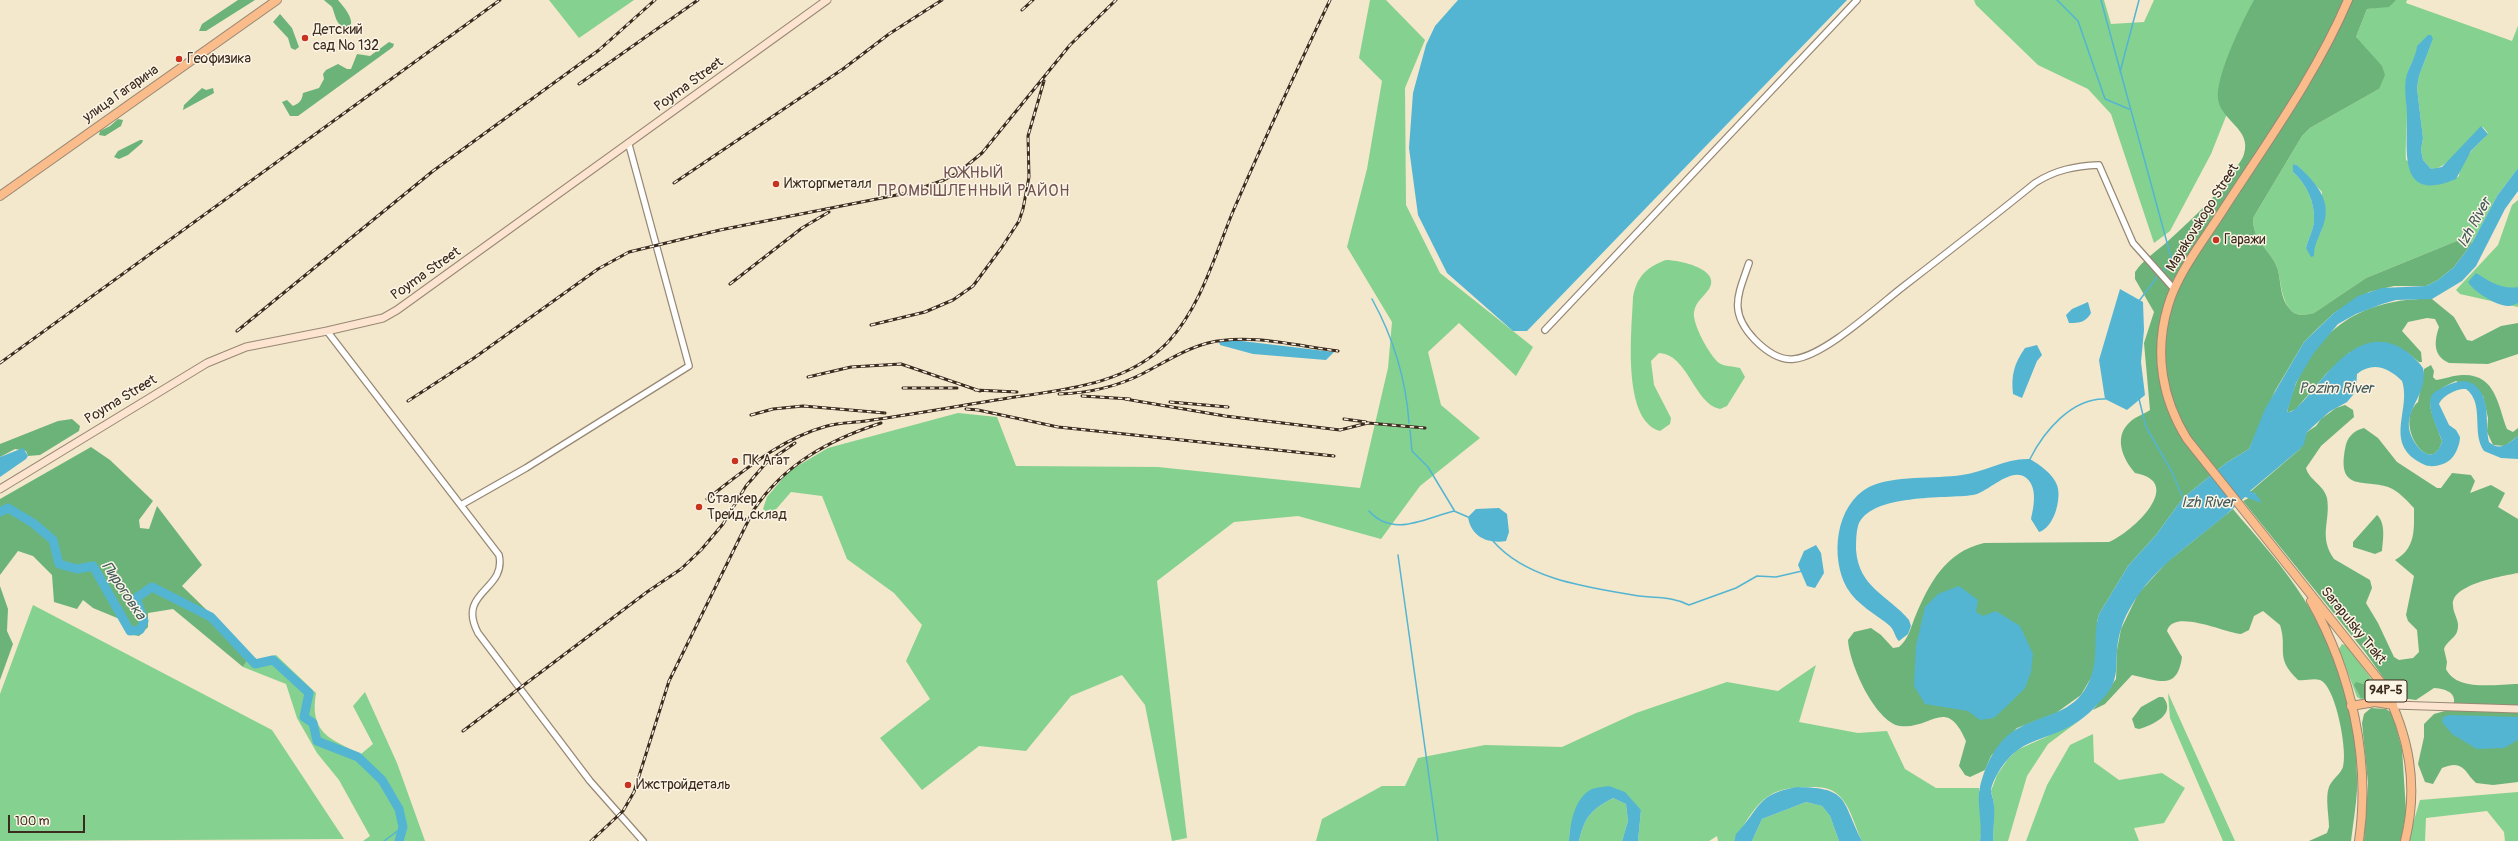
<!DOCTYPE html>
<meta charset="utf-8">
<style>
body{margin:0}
#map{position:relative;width:2518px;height:841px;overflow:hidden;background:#f3e7cc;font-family:Pangolin,sans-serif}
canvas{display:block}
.scale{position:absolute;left:8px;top:815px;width:77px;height:18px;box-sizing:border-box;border:2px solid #3b2a1e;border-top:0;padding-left:5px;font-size:12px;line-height:14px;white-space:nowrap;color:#3b2a1e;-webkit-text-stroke:3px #fcf5e5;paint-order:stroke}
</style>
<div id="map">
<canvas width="2518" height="841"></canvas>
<div class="scale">100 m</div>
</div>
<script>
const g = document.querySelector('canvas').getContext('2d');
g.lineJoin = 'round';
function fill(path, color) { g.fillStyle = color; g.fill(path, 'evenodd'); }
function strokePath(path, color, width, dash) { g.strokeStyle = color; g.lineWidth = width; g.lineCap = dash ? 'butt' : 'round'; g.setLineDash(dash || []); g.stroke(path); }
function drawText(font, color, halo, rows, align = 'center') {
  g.font = font + ' Pangolin,sans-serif'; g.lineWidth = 3; g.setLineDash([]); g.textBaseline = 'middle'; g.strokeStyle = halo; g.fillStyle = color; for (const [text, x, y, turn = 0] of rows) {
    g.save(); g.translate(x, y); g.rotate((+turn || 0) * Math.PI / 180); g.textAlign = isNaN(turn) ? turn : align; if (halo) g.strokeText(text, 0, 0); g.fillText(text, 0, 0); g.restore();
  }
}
fill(new Path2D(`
 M 549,0 L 634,0 L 579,38 Z
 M 1370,0 L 1386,0 L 1425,40 L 1405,88 L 1406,205 L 1440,273 L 1533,347 L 1516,376 L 1459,323 L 1428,352 L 1441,405 L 1480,438 L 1420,486 L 1381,539 L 1298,516 L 1234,522 L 1157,581 L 1187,838 L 1172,841 L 1145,705 L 1122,675 L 1071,696 L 1026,751 L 979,746 L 922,790 L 880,738 L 930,699 L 906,661 L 922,625 L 894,593 L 847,559 L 822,496 L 791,492 L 771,515 L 763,509 L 767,497 L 789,471 L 828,448 L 958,413 L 997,417 L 1016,466 L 1158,467 L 1360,488 L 1388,368 L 1392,322 L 1347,247 L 1367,169 L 1382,81 L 1359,58 Z
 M 1974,0 L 2104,0 L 2111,24 L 2144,22 L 2154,0 L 2314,0 L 2238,86 L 2211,154 L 2170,231 L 2154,243 L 2111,114 L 2088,89 L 2038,65 L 1976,5 Z
 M 2396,0 L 2407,0 L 2406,3 L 2512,41 L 2518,26 L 2518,168 L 2497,196 L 2472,243 L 2464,238 L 2366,278 L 2314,313 C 2305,315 2295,317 2289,308 C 2281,297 2281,282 2278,270 C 2272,250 2253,244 2253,218 L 2302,136 L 2310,128 L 2379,89 L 2356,37 L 2367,9 L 2382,7 ZM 2433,39 L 2419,76 L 2417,88 L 2423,138 L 2421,150 L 2423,160 L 2431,169 C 2449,170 2467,137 2483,127 L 2488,133 C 2478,146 2460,158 2459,176 L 2451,181 L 2441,183 L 2406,160 C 2405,145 2407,129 2407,113 C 2407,75 2401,67 2433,39 ZM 2293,164 L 2297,165 L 2322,192 L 2322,229 L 2314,245 L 2314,256 L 2306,248 C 2308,240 2313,230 2314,222 C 2315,202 2307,185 2293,172 Z
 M 2518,200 L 2518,307 L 2460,294 L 2456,290 L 2498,245 L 2512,205 Z
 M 1666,260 C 1679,260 1722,269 1709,289 C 1703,298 1696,301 1694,312 C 1692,324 1710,356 1719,363 C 1725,367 1733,366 1740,368 L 1745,377 L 1727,406 L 1720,409 C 1694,404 1688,354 1659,353 L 1651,361 L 1654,385 L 1671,418 L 1670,424 L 1660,431 C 1621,420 1632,328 1633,297 C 1637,276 1647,267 1666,260 Z
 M 33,605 L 272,730 L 344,839 L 0,841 L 0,694 Z
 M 2342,644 L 2347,646 L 2384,696 L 2383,699 L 2364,701 L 2357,697 L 2339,649 Z
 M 276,655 L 316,693 C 309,733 330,739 361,754 L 373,744 L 353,706 L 365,692 L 397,763 L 425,841 L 363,841 L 370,836 L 339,780 L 317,753 L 297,718 L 286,684 L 243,667 L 250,656 L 259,660 Z
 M 1816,665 L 1799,722 L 1858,733 L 1887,731 L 1905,769 L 1936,788 L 1979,788 L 1982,827 L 1980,841 L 1862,841 C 1854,825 1850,801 1833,791 C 1826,787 1818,787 1810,787 C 1775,787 1763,795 1745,823 C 1741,830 1736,833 1734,841 L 1718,841 L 1717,836 L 1709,841 L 1638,841 L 1641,810 L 1609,786 L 1570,828 L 1569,841 L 1316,841 L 1322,819 L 1382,786 L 1405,786 L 1418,758 L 1485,745 L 1562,747 L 1636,713 L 1727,682 L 1778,691 Z
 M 2168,693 L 2235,841 L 2223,841 L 2170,718 Z
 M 2080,720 L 2048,744 L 2027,776 L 2008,841 L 1993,841 L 1994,803 L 1991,791 L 1997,775 L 2008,759 L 2017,750 L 2068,727 Z
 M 2093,734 L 2094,762 L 2119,780 L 2162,773 L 2185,788 L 2164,823 L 2134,828 L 2139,841 L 2026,841 L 2047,785 L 2070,745 Z
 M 2518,792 L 2518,841 L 2505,841 L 2504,832 L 2487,811 L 2426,818 L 2425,841 L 2408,841 L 2420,800 Z
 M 1613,798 L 1626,804 L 1628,821 L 1622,841 L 1579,841 C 1585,816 1591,810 1613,798 Z
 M 1806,802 L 1822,806 L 1830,816 L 1839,841 L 1752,841 L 1762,819 Z`), '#85d18f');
fill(new Path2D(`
 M 238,0 L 255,0 L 206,31 L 199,31 L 202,24 Z
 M 324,0 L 338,0 C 343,6 355,19 350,27 C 336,29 336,16 332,7 C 330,5 326,2 324,0 Z
 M 2254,0 L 2396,0 L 2389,7 L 2367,9 L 2356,37 L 2382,66 L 2385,75 L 2379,89 L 2310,128 L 2302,136 L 2253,218 C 2253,244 2272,250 2278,270 C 2281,282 2280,298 2289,308 C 2295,317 2305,315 2314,313 L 2366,278 L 2464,238 L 2472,243 L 2454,267 L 2438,280 L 2426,286 L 2394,286 L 2369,292 L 2334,313 L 2317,329 L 2304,342 L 2275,391 L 2249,449 L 2226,463 L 2183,498 L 2156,535 L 2128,566 L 2099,614 L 2097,622 L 2097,654 L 2092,676 L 2081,695 L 2056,713 L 2017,728 L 1991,756 L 1985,770 L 1970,777 L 1965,775 L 1959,766 L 1966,741 C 1946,695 1931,730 1900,726 C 1875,722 1849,663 1848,640 L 1854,632 L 1871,628 L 1881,635 L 1893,648 L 1899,647 C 1908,640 1911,627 1915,617 C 1929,584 1945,552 1984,543 L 2109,542 C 2133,532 2186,482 2135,473 C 2122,458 2113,436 2131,421 C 2137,416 2144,414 2150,410 L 2144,343 L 2154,312 L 2135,279 L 2135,272 C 2144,259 2157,251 2168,241 C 2191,220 2213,200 2231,175 C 2235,168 2242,161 2244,154 C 2252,129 2221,121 2218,99 C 2215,77 2243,20 2254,0 Z
 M 280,14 L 292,28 L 299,47 L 295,50 L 291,48 L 288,38 L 273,22 Z
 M 389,42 L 394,44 L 393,47 L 298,116 L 290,116 L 282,102 L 287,100 L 293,106 C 300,103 302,100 303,93 L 319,88 L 324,79 L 323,74 L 326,70 L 338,64 L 347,69 L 351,69 L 357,54 L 370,56 Z
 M 202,88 L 206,90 L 213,88 L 214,93 L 183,110 L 184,105 Z
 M 118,119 L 123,120 L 121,126 L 105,136 L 99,135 L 100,131 L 110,126 Z
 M 140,140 L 143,140 L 142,143 L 128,155 L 119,159 L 114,157 L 118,151 Z
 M 2432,299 L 2454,317 L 2467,340 L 2472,341 L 2501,326 L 2518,323 L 2518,354 L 2488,364 L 2449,363 C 2433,356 2434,342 2439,327 L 2435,319 L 2427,318 L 2408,322 L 2402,331 L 2421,352 L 2422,362 L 2419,362 L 2408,353 L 2350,352 L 2326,374 L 2296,409 L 2287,413 C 2305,337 2355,297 2432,299 Z
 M 2431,365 L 2434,371 L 2433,377 L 2436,380 C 2445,379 2453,375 2463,375 C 2496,374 2498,406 2507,429 L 2513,432 L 2518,428 L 2518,436 L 2505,446 L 2493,445 L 2487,432 L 2488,418 L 2483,396 L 2456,381 C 2418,398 2431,407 2442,441 C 2432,480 2392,424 2418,402 L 2424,369 Z
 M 2345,405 L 2353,410 L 2354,417 L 2321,446 L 2306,468 C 2309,480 2324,485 2327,498 C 2331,521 2318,536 2334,559 L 2370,580 L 2372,588 L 2366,603 L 2378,623 L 2394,657 L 2399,660 L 2413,658 L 2419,652 L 2417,630 L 2408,621 L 2406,615 L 2414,576 L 2395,560 C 2416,548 2414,530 2414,508 C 2407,501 2399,491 2388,487 C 2364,479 2337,492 2345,449 C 2347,437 2353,431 2364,428 L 2378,438 L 2397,462 L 2437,488 L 2441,488 L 2452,473 L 2471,475 L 2475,481 L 2470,493 L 2491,485 L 2505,493 L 2498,507 L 2518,519 L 2518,573 C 2503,576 2451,584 2453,605 C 2453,615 2461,621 2457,632 C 2454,639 2446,642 2444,649 L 2447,662 L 2446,669 C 2457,692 2496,684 2518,684 L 2518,782 L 2493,785 L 2476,783 C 2464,772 2464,759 2442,768 L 2433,784 L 2425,782 L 2418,764 L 2424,737 L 2424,724 L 2434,714 L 2452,709 C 2459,694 2448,689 2434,688 L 2416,700 L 2401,698 L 2395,694 L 2365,652 L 2243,501 L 2256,494 L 2250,492 L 2300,449 L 2307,432 L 2316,426 L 2321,419 L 2336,408 Z
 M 72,419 L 80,426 L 79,431 L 40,455 L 28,456 L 26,451 L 15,449 L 0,457 L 0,444 L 58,421 Z
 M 91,447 L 110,460 L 153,501 L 139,520 L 140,528 L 149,529 L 157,506 L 202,565 L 182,586 L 218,621 L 250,656 L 243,667 L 173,609 L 148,613 L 148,627 L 139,636 L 127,634 L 122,620 L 93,608 L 83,600 L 77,609 L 54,602 L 52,575 L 33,556 L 18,551 L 0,575 L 0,499 Z
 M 2233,509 C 2254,534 2277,559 2296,587 C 2336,645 2359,719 2357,790 C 2356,807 2353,824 2351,841 L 2309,841 L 2327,833 L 2329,827 C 2329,816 2325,797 2329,787 C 2332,779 2340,775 2343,767 C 2348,752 2336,686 2320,680 C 2313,678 2305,681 2298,680 C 2274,657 2288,650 2280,625 L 2263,611 L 2254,616 L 2249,630 L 2241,634 C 2225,633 2173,608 2167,631 L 2182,657 C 2177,692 2158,680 2132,675 L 2105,704 L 2093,710 L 2116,679 L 2117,650 L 2121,629 L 2138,594 L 2167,562 Z
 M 2377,515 C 2386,523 2383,540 2382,551 L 2375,554 L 2353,547 L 2353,542 Z
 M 0,586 L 8,609 L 7,631 L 13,644 L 0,680 Z
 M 2356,682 L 2373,687 L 2377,696 L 2375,698 L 2361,698 L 2354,685 Z
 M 2159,697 L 2163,697 C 2177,714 2153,725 2139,729 L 2135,728 L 2132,719 L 2141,707 Z
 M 2371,708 L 2386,709 L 2392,713 L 2402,749 L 2406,811 L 2401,841 L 2364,841 L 2368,783 L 2362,723 L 2364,714 Z`), '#6cb37a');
fill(new Path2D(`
 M 1458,0 L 1847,0 L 1527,331 L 1513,331 L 1447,273 L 1418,215 L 1409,148 L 1413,93 L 1426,45 L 1435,26 Z
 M 2428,35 L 2431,35 L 2433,39 L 2419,76 L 2417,88 L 2423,138 L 2421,150 L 2423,160 L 2431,169 L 2442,167 L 2481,126 L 2488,134 L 2471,151 L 2456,179 C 2399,203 2407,155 2407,117 C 2407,103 2403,88 2407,74 C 2410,64 2416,57 2417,46 Z
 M 2293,164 L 2297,165 C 2316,183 2334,201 2322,229 C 2318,239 2314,245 2314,256 L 2311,257 L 2306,248 C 2308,240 2313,230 2314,222 C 2315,202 2307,185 2293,172 Z
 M 2518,168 L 2518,191 L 2505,209 L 2476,266 L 2462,281 L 2432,299 L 2396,300 L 2382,304 L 2356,314 L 2338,324 L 2313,354 L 2296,383 L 2287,412 C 2305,416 2343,323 2395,345 C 2406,350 2416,358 2423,368 C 2428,393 2407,406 2409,428 C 2412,446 2434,470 2442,441 C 2438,429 2427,410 2431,397 C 2432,393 2437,391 2440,389 C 2453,382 2470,375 2480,391 C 2490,406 2485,425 2489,442 C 2500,452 2509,443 2518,436 L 2518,459 L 2501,458 L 2484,451 C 2471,433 2485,403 2466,389 C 2457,388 2442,396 2439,404 L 2449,425 L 2456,430 L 2460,437 C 2460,444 2456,454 2451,459 C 2445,465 2432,468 2425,465 C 2381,445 2412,411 2402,381 C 2389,368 2373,361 2357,374 L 2356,389 L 2353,395 L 2347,402 L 2329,412 L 2307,432 L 2304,444 L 2300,449 L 2250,491 L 2256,494 L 2262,503 L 2245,497 C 2207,536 2156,560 2129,610 C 2122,622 2118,637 2117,650 C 2116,669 2118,680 2106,695 C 2095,708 2084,719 2069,727 C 2041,742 2022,738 2001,768 C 1997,774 1992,783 1991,790 C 1991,795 1994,800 1994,805 C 1995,817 1993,829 1993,841 L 1980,841 C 1983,823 1976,802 1980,787 C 1985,765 1997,740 2017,729 C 2039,716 2069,714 2084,691 C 2102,663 2091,640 2099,614 L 2128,566 L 2156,535 L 2183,498 L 2226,463 L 2249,449 L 2265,409 L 2304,342 L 2334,313 L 2358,296 L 2382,288 L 2426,286 L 2438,280 L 2454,267 L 2472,243 L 2497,196 Z
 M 2476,273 C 2489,281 2502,290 2518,287 L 2518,303 C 2515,304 2511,306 2509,306 C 2498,307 2473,291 2468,282 Z
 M 2120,289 L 2143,302 L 2144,330 L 2141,362 L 2145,395 L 2127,410 L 2105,399 L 2099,360 Z
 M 2088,302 L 2091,313 C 2086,322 2080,323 2069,323 L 2066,315 L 2072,309 Z
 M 1233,340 L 1334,352 L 1326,360 L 1253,354 L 1220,345 L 1219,342 Z
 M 2037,345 L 2042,355 L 2037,361 L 2022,398 L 2013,394 C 2011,375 2014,364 2025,348 Z
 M 23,448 L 28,456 L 26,459 L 0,477 L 0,457 Z
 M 2030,459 C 2040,465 2053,474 2057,485 C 2062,498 2054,528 2039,532 L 2031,519 C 2034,506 2038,486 2025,477 C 2010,467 1987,493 1973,495 C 1946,499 1869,493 1858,526 C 1856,533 1856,542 1856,550 C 1859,588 1887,594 1909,620 L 1911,626 L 1908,634 L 1899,641 C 1895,638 1895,631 1890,626 C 1876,614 1857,605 1847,588 C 1830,558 1835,505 1869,487 C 1893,475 1935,479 1962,475 C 1985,472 2006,458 2030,459 Z
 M 1499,508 L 1507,514 L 1509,532 L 1506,541 C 1488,544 1471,537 1468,517 L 1476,509 Z
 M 1816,545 L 1821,553 L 1824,573 L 1815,588 L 1807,586 L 1798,565 L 1804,551 Z
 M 1959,586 L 1978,600 L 1976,612 L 1983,616 L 1996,611 L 2020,626 L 2033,654 L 2031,672 L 2025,688 L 2009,704 L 1994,718 L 1980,720 L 1968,711 L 1925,704 L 1914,686 L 1916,646 L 1925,607 L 1938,594 Z
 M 2449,715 L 2518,717 L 2518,740 L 2504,748 L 2477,749 L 2452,734 L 2442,722 L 2443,717 Z
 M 1609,786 L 1625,792 L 1641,810 L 1638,841 L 1622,841 L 1628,821 L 1626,804 L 1613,798 C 1591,810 1585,816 1579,841 L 1569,841 C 1570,824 1574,800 1590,790 C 1595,787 1604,787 1609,786 Z
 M 1797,787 C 1850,788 1841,800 1862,841 L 1839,841 L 1830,816 L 1822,806 L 1806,802 L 1762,819 L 1752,841 L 1734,841 L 1736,834 C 1761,808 1756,794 1797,787 Z`), '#53b5d2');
strokePath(new Path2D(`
 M 2057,0 L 2078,21 L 2105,99 L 2129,109
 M 2101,0 L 2172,261 L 2164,270
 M 2120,72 L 2139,0
 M 1372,299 C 1393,337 1406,380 1409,423
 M 2139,301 L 2157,277
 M 2139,399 L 2146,427 L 2172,472 L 2183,498
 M 1410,430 L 1412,451 L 1428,467 L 1454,510
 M 2030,459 C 2044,431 2072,398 2105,399
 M 1369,511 C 1393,538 1425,518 1454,511 L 1468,517
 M 1493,541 C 1526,579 1585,587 1633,595 C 1654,599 1669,595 1689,605 L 1736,588 L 1757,576 L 1776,577 L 1802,571
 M 1398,555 L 1438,841
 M 384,841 L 403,827`), '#53b5d2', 1.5);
strokePath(new Path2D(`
 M 0,512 L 8,508 L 33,523 L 53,540 L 59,564 L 77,569 L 93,566 L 130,631 L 140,630 L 144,621 L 136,598 L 152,587 L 211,617 L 255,664 L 273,660 L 309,693 L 304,717 L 313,723 L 317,741 L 358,757 L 382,780 L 399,809 L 403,827 L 399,841`), '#53b5d2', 9);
const street = new Path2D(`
 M 1749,263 C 1738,295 1728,312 1755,340 C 1766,351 1779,361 1794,359 C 1825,356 1879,305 1904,286 C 1948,252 1992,218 2035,183 C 2055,170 2075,166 2099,165 L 2133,243 L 2174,289
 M 1545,330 L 1857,0
 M 327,331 L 499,555 C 507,591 456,591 478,633 L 590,781 L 643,841
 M 461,505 L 526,468 L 689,366 L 629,145`);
const secondary = new Path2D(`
 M 0,489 L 207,363 L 246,347 L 327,331 L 383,318 L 397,310 L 827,0
 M 2393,705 L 2518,709`);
const primary = new Path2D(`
 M 2348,0 C 2316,75 2267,142 2223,210 C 2204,240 2178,272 2168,306 C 2154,353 2162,399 2187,439 L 2383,685 C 2409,735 2419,785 2405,841
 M 0,196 L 277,0
 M 2311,601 C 2351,672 2371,759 2359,841
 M 2351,706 L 2375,702 L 2393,705`);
strokePath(street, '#978875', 8);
strokePath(secondary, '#978875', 9);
strokePath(primary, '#978875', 10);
strokePath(street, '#fff', 5.5);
strokePath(secondary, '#fde4d0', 7);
strokePath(primary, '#f9bc8a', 8);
const rail = new Path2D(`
 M 1022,10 L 1033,0
 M 579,84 L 698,0
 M 674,183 L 843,69 L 889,34 L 942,0
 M 730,284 L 802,228 L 829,212
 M 871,325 L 925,312 L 953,300 L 973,286 L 1002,247 L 1019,221 L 1023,209 L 1029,177 L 1028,136 L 1044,81
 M 237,331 L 433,171 L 599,50 L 655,0
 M 0,363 L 500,0
 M 808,377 L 851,367 L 901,364 L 980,391
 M 903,388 L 957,388
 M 975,390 L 1017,392
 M 1059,394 C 1090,393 1117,387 1144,373 C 1165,362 1185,349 1208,343 C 1249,333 1297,346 1338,351
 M 1082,396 L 1130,399
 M 1125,399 L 1225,416 L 1340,430 L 1368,423 L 1425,428
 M 408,401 L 474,358 L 598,269 L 629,252 L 720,230 L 907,193 L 944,180 L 959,172 L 982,153 L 1070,45 L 1116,0
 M 1170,402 L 1228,407
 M 966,409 L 978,410 L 1058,427 L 1334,456
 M 751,415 L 773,409 L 803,406 L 885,413
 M 1344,419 L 1366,422
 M 707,499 C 745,470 780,439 827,426 C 840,422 852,423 866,421 C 909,415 953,407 996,400 C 1055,390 1124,388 1168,342 C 1202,305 1215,254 1234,209 C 1265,138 1297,69 1330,0
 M 463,731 L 647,592 L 681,569 L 701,550 L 723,524 L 746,486 L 766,463 L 795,443
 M 591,841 L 623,811 L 634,792 L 669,681 L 753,511 C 784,464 829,440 881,423`);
strokePath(rail, '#3b2a1e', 3);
strokePath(rail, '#fcf5e5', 1.5, [4.5]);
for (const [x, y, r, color] of [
 [305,38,4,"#c8321e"],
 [179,59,4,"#c8321e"],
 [776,184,4,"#c8321e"],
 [2216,240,4,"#c8321e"],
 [735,461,4,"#c8321e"],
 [699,507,4,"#c8321e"],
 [628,785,4,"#c8321e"]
]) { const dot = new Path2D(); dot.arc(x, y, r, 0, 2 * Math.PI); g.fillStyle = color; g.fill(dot); strokePath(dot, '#fcf5e5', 1.5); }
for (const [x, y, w] of [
 [2386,691,42]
]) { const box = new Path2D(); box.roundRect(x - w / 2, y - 11, w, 22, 3); g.fillStyle = '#fcf5e5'; g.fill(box); strokePath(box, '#3b2a1e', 1); }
drawText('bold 13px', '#3b2a1e', null, [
 ["94Р-5",2386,691]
]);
drawText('14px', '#3b2a1e', '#fcf5e5', [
 ["Детский",313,30],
 ["сад № 132",313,46],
 ["Геофизика",187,59],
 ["Ижторгметалл",784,184],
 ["Гаражи",2224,240],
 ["ПК Агат",743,461],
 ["Сталкер",707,499],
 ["Трейд, склад",707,515],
 ["Ижстройдеталь",636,785]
], 'left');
drawText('14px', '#3b2a1e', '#fcf5e5', [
 ["Poyma Street",689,85,-36],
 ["улица Гагарина",121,94,-35],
 ["Mayakovskogo Street",2203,218,-58],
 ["Poyma Street",426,274,-35],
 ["Poyma Street",121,400,-31],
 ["Sarapulsky Trakt",2353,626,51]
]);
drawText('italic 15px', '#435b5d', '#fcf5e5', [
 ["Izh River",2475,223,-61],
 ["Pozim River",2336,389],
 ["Izh River",2208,503],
 ["Пироговка",123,591,56]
]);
g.letterSpacing = '1px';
drawText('16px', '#715454', '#fcf5e5', [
 ["ЮЖНЫЙ",974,174],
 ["ПРОМЫШЛЕННЫЙ РАЙОН",974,192]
]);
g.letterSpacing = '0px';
</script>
